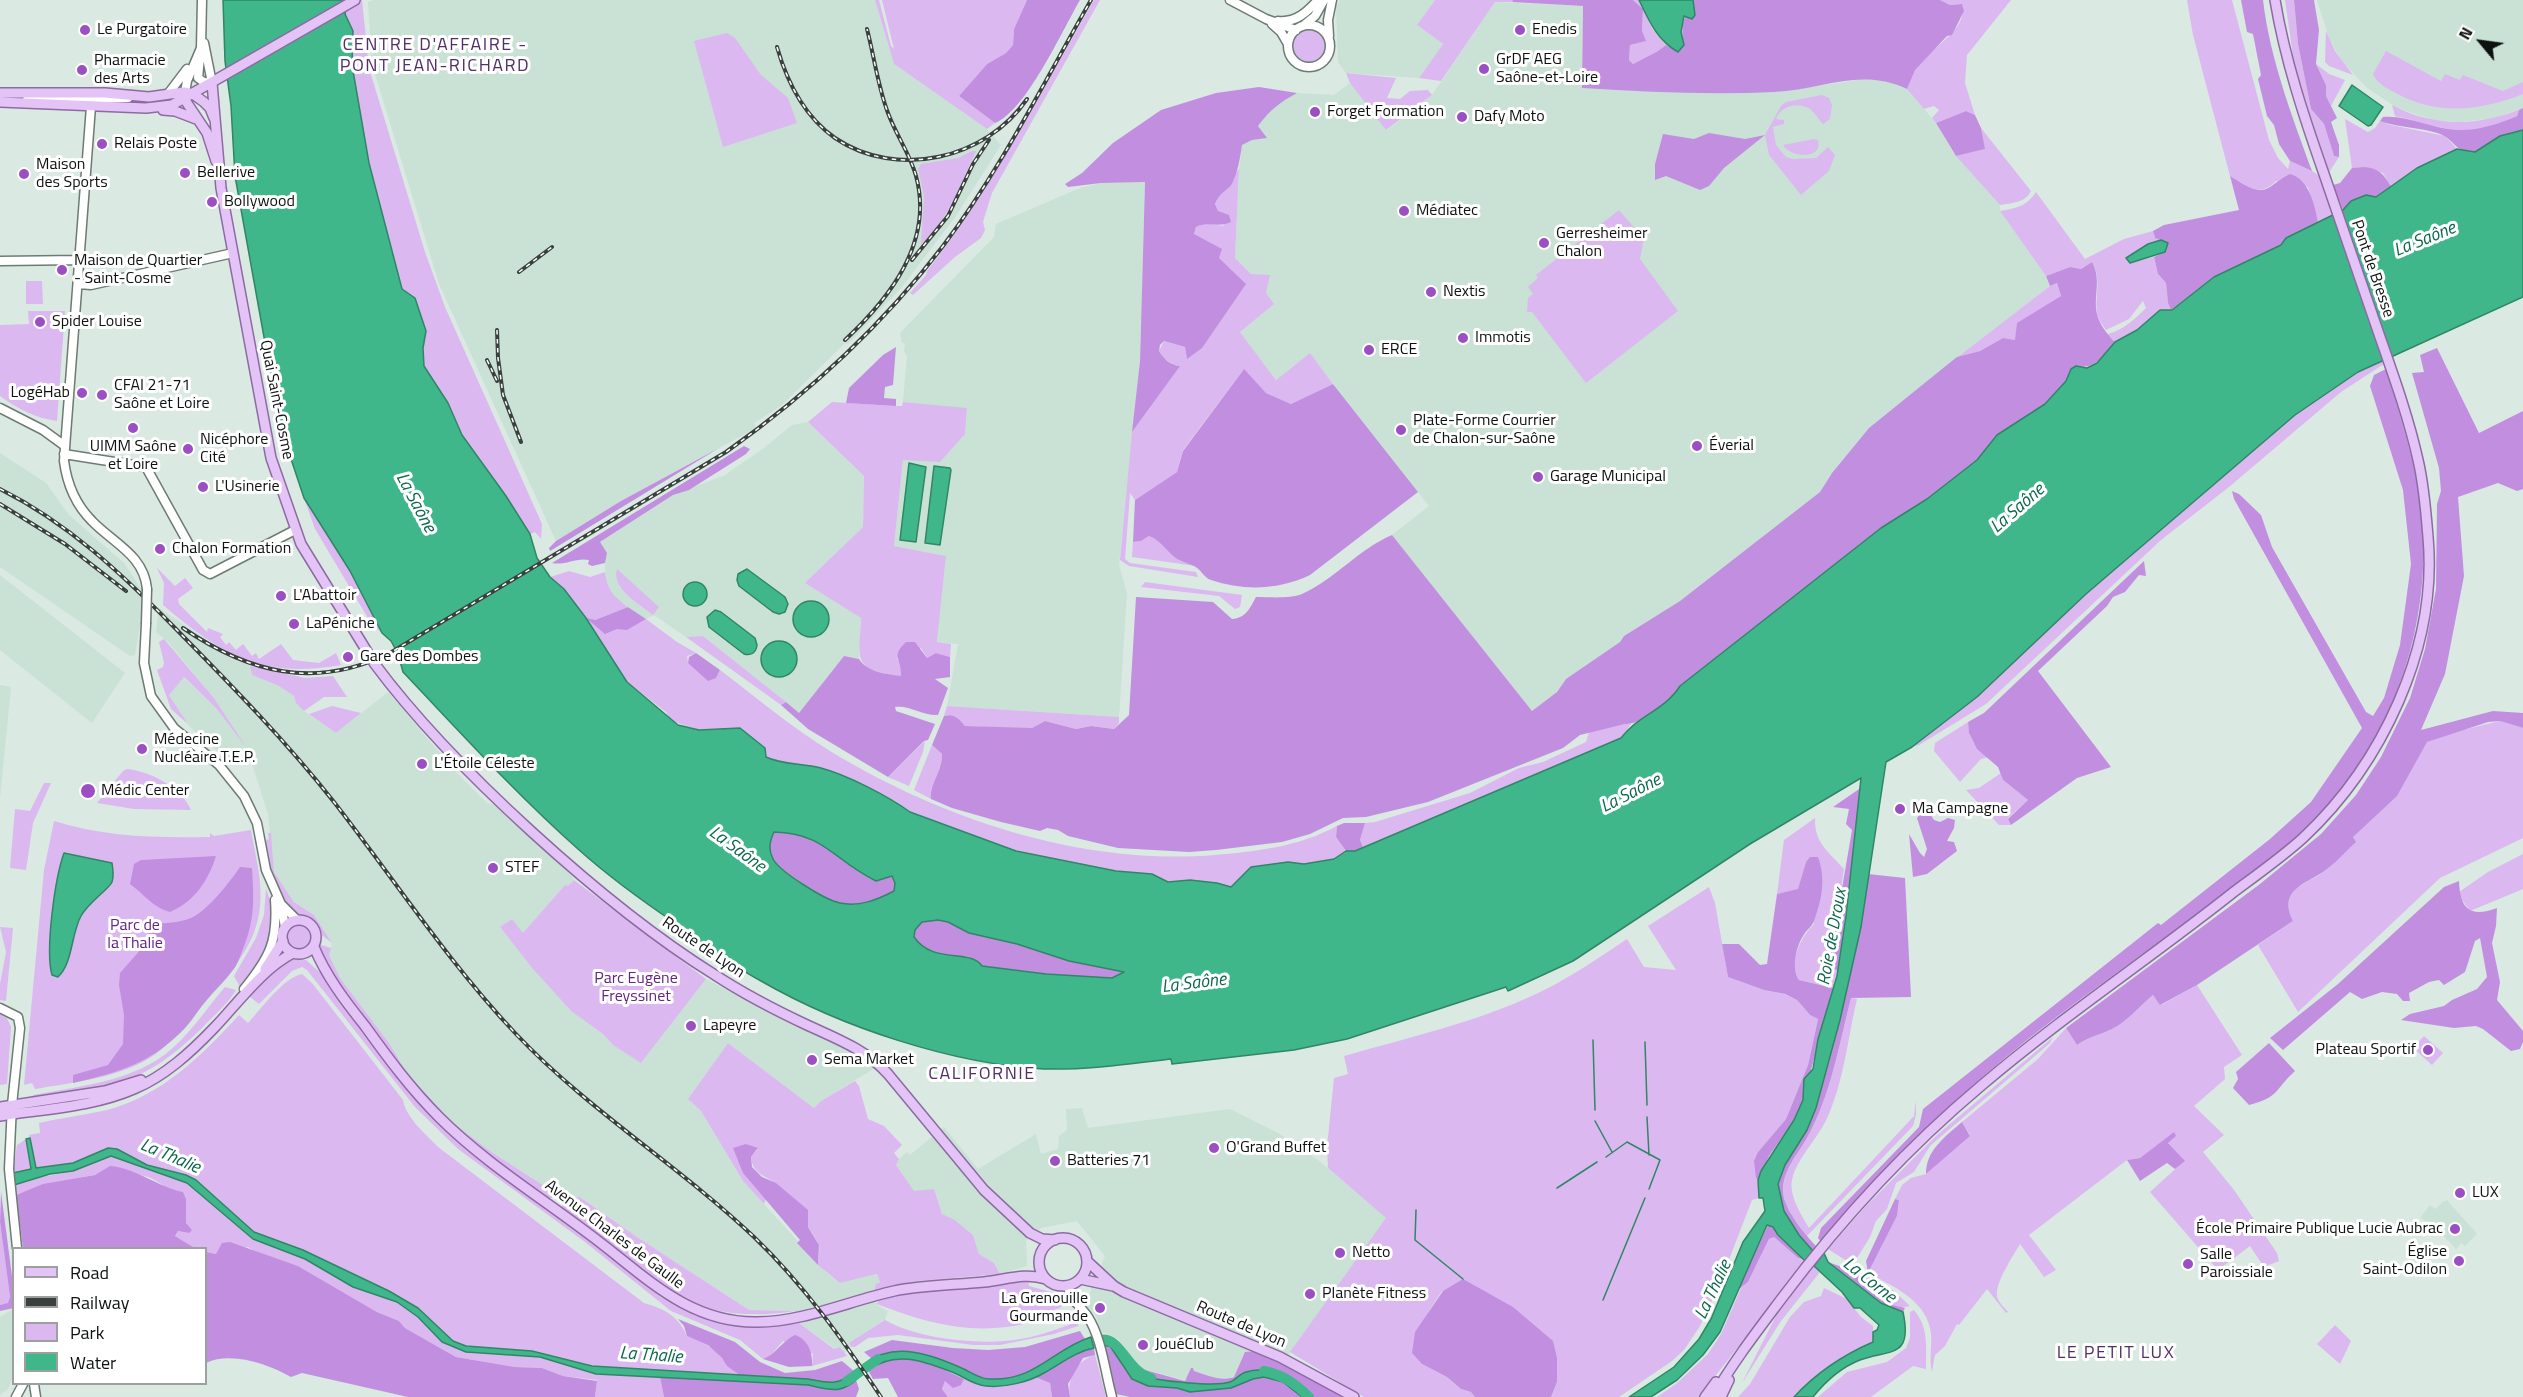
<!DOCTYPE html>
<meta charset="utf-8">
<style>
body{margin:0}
#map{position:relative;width:2523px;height:1397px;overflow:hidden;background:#dae9e2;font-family:"Titillium Web",sans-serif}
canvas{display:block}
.legend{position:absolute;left:12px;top:1247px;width:195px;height:138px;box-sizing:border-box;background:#fff;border:2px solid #9ea09f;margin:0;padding:8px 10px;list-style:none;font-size:18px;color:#0d1210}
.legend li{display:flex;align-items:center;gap:12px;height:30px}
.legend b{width:30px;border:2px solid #9ea09f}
.north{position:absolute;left:2451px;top:12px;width:60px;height:60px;-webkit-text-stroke:4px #fff;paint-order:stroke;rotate:299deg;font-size:16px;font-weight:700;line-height:24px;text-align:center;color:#0d1210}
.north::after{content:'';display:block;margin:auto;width:21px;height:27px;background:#0d1210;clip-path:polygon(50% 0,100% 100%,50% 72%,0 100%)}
</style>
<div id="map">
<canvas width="2523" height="1397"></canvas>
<ul class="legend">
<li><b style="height:8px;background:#e4c3f7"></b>Road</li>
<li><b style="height:8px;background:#39403d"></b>Railway</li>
<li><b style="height:16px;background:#dcb8f1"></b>Park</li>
<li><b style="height:16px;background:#3fb78b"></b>Water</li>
</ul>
<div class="north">N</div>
</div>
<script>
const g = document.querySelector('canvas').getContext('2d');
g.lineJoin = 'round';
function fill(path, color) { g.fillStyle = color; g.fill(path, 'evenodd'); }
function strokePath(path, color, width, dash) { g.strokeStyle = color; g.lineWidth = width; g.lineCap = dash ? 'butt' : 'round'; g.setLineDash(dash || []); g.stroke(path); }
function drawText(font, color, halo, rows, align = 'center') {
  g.font = font + ' "Titillium Web",sans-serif'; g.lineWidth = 6; g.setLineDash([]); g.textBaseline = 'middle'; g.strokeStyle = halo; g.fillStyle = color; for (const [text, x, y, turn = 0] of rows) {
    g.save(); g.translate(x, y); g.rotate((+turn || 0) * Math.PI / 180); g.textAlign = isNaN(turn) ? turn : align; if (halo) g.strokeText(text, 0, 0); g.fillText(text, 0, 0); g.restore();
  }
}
fill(new Path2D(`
 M 373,0 L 875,0 L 894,64 L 987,129 L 1001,145 L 956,216 L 901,288 L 848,344 L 845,343 L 782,405 L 754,423 L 756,428 L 621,501 L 556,541 L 439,284 L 372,64 L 368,2 Z
 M 1340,0 L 1435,0 L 1417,25 L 1443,44 L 1419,78 L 1346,73 L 1338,62 L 1336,7 Z
 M 2317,0 L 2523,0 L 2523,108 L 2495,118 L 2459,122 L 2433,120 L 2397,108 L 2366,87 L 2342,61 L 2329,38 Z
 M 1495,2 L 1583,6 L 1582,88 L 1657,92 L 1775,92 L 1871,78 L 1891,81 L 1907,89 L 1936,123 L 1953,152 L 2000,205 L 2000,211 L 2046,276 L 2050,286 L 1869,428 L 1832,473 L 1820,492 L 1680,601 L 1624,636 L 1620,642 L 1566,679 L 1557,692 L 1532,711 L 1392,535 L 1429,506 L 1310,354 L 1276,380 L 1240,332 L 1251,274 L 1235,258 L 1239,169 L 1242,145 L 1252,140 L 1266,138 L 1258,126 L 1267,114 L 1281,101 L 1297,93 L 1334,95 L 1350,83 L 1387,130 L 1432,95 Z
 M 1145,182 L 1140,361 L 1119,565 L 1127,593 L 1119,717 L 947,706 L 958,644 L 937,642 L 946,556 L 894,546 L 903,460 L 965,434 L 967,409 L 903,402 L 907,356 L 904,352 L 905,343 L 902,343 L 900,333 L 994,237 L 996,224 L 1080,188 L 1101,183 Z
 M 808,422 L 864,476 L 863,527 L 806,583 L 861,618 L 859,659 L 844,656 L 799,713 L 703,636 L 686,637 L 654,615 L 646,619 L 615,598 L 606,586 L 605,563 L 607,553 L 599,543 L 673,495 L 725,475 L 764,448 L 792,425 Z
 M 0,453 L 46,483 L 69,515 L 124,563 L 142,590 L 141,619 L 135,655 L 130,656 L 0,567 Z
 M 0,575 L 125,673 L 92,723 L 0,650 Z
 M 159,608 L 213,644 L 252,661 L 250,666 L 252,675 L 279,686 L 294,696 L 296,703 L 304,711 L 336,733 L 388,692 L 455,771 L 487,803 L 493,804 L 571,875 L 574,880 L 568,886 L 565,885 L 523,934 L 512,919 L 500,927 L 532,968 L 571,1011 L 603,1034 L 613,1045 L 642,1062 L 706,979 L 785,1021 L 830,1041 L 875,1068 L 821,1101 L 814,1108 L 728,1043 L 688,1099 L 701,1111 L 743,1181 L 826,1272 L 840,1283 L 877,1274 L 880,1282 L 876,1284 L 874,1291 L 877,1305 L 888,1311 L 885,1320 L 850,1343 L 852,1347 L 844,1353 L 840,1347 L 835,1349 L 799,1323 L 795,1311 L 749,1310 L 637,1237 L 581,1197 L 567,1201 L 490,1151 L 453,1123 L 407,1073 L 389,1043 L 340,978 L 329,955 L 332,943 L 314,915 L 294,902 L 274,872 L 268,814 L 248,751 L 235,766 L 190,727 L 169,695 L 183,677 L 216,708 L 238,736 L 214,698 L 169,643 L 156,632 Z
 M 0,685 L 11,687 L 0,798 Z
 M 1082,1108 L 1088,1128 L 1230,1109 L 1278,1133 L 1318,1160 L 1387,1218 L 1283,1363 L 1236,1375 L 1228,1379 L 1216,1378 L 1194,1371 L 1193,1368 L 1185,1380 L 1138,1368 L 1118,1339 L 1106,1333 L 1101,1333 L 1096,1316 L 1085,1304 L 1105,1256 L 1077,1221 L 1041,1228 L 1026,1241 L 1027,1266 L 1000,1274 L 994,1263 L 979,1254 L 973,1235 L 955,1220 L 942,1214 L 934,1190 L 914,1192 L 896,1165 L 899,1159 L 907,1152 L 910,1155 L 944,1127 L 978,1169 L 1036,1134 L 1041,1154 L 1058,1149 L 1059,1136 L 1067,1130 L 1066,1109 Z
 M 2447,1200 L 2477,1234 L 2465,1246 L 2461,1243 L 2456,1249 L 2429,1221 L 2427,1222 L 2420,1218 L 2430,1205 L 2436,1209 L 2443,1201 L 2444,1202 Z
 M 13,1309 L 13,1376 L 8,1389 L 0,1395 L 0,1317 Z`), '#cae1d6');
fill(new Path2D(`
 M 348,0 L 362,0 L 369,68 L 425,252 L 445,307 L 542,524 L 541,539 L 535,532 L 530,534 L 506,496 L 462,435 L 448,403 L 431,379 L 424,366 L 423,348 L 426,331 L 415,298 L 402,289 L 369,163 L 352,65 L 353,31 L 345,14 Z
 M 875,0 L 879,0 L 891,46 L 894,49 L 882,0 L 1027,0 L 1014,29 L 1013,45 L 1006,53 L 987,64 L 959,96 L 995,123 L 987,129 L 894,64 Z
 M 1094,0 L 1100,0 L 992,193 L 983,222 L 985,230 L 981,238 L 955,257 L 913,295 L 910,293 L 926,275 L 927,271 C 993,188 1041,92 1094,0 Z
 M 1435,0 L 1513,0 L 1512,2 L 1495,2 L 1441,81 L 1419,78 L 1443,44 L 1417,25 Z
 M 1633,0 L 1639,0 L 1653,30 L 1666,45 L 1658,51 L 1633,64 L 1629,60 L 1630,45 L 1645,41 L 1642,31 L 1643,9 Z
 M 1940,0 L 2011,0 L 1967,55 L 1965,83 L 1975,115 L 1966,111 L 1936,123 L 1932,118 L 1939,110 L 1934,106 L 1924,109 L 1907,89 C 1910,83 1911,76 1914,71 C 1926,49 1969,32 1962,4 L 1950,5 Z
 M 2187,0 L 2232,0 L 2269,140 L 2278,158 L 2288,169 L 2290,161 L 2312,171 L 2333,185 L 2343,210 L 2318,223 L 2308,187 L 2276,181 C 2259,198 2248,186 2230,176 L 2193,35 Z
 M 2285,0 L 2294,0 L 2298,44 L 2311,109 L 2324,124 L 2334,156 L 2339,157 L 2328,174 L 2305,108 L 2295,70 Z
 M1292 46a18 18 0 1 1 36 0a18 18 0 1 1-36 0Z
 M 2326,31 L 2335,51 L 2353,75 L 2329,66 L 2325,62 Z
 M 727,33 L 735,38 L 761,75 L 788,98 L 797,123 L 723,147 L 694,41 Z
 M 2386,51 L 2441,81 L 2445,74 L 2460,80 L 2463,75 L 2503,91 L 2523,82 L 2523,94 C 2480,111 2435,116 2394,92 C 2386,88 2376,82 2373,74 Z
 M 2316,64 L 2329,74 L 2345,80 L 2331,106 L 2326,96 L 2326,85 Z
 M 1346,73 L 1396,78 L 1387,98 L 1400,99 L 1410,91 L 1428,90 L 1432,95 L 1386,130 L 1350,83 Z
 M 1822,95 L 1829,98 L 1832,105 L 1830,119 L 1823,124 C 1819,120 1815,113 1810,109 C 1798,101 1780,106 1776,119 L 1784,120 L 1784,124 L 1773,127 L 1776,145 L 1786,157 L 1793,159 L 1816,158 L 1828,147 L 1835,155 L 1829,171 L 1801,195 L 1769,155 L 1765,135 L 1781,106 L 1786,102 Z
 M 2392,105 C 2434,128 2481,126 2523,108 L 2519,110 L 2517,116 C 2499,124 2476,132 2456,130 C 2436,128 2415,120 2395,116 Z
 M 2345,119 L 2368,132 L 2375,128 L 2380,121 L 2391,125 L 2445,136 L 2457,149 L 2417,168 L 2391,186 L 2383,173 L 2363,167 L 2352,168 Z
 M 1981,128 L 2031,191 C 2025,203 2012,203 2000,205 L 1956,156 L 1984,149 Z
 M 1814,139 L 1818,140 C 1824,160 1790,158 1783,145 Z
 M 972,151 L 976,151 C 960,184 950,219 921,244 L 924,196 L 918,169 L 921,164 L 958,158 Z
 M 1239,169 L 1235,258 L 1251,274 L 1270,275 L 1266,293 L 1274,304 L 1240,332 L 1276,380 L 1310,353 L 1333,384 L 1291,404 L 1266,393 L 1243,370 L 1183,450 L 1177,472 L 1135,500 L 1130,493 L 1125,559 L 1130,563 L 1196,572 L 1198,577 L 1129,566 L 1120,560 L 1132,432 L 1179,366 C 1170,364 1164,359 1159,351 L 1164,341 L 1185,347 L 1187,358 L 1219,258 L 1208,242 L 1194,235 L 1196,227 L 1204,223 L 1224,226 L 1215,204 C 1221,190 1226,193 1232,184 C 1235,178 1234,174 1239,169 Z
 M 2036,192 L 2085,259 L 2124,239 L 2153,231 L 2155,238 L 2161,240 L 2148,244 L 2130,263 L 2154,257 L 2158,274 L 2166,283 L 2168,303 L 2171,310 L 2160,310 L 2137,330 L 2115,342 L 2108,334 C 2123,330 2135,319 2146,308 L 2143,301 L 2129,319 L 2106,330 C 2103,325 2097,318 2097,312 C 2095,294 2102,279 2092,262 L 2081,269 L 2070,267 L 2046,276 L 2000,211 C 2016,208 2026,207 2036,192 Z
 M 1619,210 L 1644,239 L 1640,259 L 1678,311 L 1586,383 L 1532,312 L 1527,312 L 1528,298 L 1533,294 L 1528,287 L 1538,278 L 1536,275 Z
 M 26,281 L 42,281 L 43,304 L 26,304 Z
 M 2057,283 L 2061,296 L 2051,303 L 2015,340 L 2003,338 L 1980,351 L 1958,357 L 2050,286 Z
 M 28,311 L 65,311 L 57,421 C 35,418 18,409 0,396 L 0,325 L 29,324 Z
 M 2382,360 L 2384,364 L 2341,392 L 2229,487 L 2161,540 L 1986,704 L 1919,745 L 1912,747 L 1977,697 L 2086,594 L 2295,415 L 2358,372 Z
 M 832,402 L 896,406 L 902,406 L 903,402 L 967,408 L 965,434 L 940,462 L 903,460 L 894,546 L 946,556 L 937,642 L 951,644 L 950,657 L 936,653 L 927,658 L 921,648 L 897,658 L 901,666 L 901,676 C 852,670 859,661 861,618 L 805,583 L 863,527 L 864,476 L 808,422 Z
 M 304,498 L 350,571 L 382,633 L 371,623 L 315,529 Z
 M 1149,536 L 1159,540 L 1180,561 L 1196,566 L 1132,557 L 1133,542 L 1141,541 Z
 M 157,568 L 175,586 L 185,578 L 193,588 L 178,599 L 179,604 L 207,632 L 208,628 L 223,634 L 220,637 L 226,645 L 229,642 L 236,650 L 243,644 L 252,656 L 256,653 L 259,659 L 281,644 L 293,660 L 319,663 L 336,653 L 341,665 C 261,679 222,655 163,605 L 164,583 Z
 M 617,569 L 659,607 L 653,615 C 640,604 611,589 617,569 Z
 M 569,571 L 590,577 L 605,572 C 607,590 614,597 628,607 L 595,620 L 617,629 L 646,619 L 677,642 L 696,653 L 687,656 L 688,663 L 716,678 L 720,670 C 756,697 791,727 830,751 C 942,819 1082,866 1215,855 C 1258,851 1298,847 1337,826 L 1336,837 L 1346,851 L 1334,859 L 1304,864 L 1288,862 L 1251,867 L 1231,887 L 1217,883 L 1190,880 L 1168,882 L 1152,874 L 1116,871 L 1016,851 L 910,812 L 895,801 L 823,768 L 773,761 L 713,729 L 699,730 L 672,721 L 666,712 L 627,682 L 586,618 L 564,589 L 550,577 Z
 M 1145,582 L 1242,595 L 1240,607 L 1235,609 L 1219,596 L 1141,587 Z
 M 703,636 L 786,702 L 781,705 L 686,637 Z
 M 164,639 L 214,698 L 246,747 L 216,708 L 184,677 L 169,695 L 188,724 L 171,709 L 157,670 L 163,667 L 164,663 L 159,642 Z
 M 250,666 L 305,678 L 333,676 L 347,697 L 324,697 L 304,711 L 296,703 L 294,696 L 279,686 L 252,675 Z
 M 332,706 L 361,713 L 336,733 L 309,714 Z
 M 947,706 L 1119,717 L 1119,723 L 1114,729 L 1091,726 L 1076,729 L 1045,721 L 1032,728 L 1004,728 L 965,726 L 949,715 L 944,716 Z
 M 2500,721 L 2523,728 L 2523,838 L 2440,878 L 2298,1012 L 2258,945 L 2293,921 C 2277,888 2308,885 2327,869 C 2337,861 2346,851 2355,842 L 2353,837 L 2427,742 L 2450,733 Z
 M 1968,722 C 1969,738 1975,748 1989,757 L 1981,759 L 1960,782 L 1934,751 L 1935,743 Z
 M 1625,724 L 1631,724 L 1621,738 L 1424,824 L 1363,847 L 1360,840 L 1365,823 L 1375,822 L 1470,793 L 1519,768 L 1543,762 L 1586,742 L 1589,732 Z
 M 925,741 L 923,752 L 909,786 L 888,777 Z
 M 932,745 L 943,755 C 943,771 929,784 931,799 L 914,790 Z
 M 127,769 C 150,771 182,788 191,810 L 134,809 L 97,803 L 123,771 Z
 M 2001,773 L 2003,780 L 2028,800 L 2008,818 L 2011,825 L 1999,825 L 1966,790 L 1979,788 Z
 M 44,783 L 51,783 L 33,823 L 26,870 L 10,868 L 15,809 L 30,811 Z
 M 1815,818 C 1814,843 1829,852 1844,869 L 1832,947 L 1826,954 L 1825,962 L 1838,971 L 1833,988 L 1799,980 C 1787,963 1801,937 1814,924 L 1806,862 L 1798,890 L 1777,894 L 1784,840 Z
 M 54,821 C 105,837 157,838 210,837 L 210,833 L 214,836 L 251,830 C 255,855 263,882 260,907 C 256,946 230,973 206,1000 C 186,1024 170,1048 141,1063 C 108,1079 70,1083 35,1089 L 32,1083 L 24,1085 L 44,870 Z
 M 268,833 L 271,833 L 274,872 L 294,902 L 314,915 L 332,943 L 319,933 L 312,920 C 306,917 299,916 294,913 C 273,897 268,864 265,841 L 269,839 Z
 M 2523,854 L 2523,889 L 2470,911 L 2460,897 L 2459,892 L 2488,872 Z
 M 574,880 L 706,979 L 641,1063 L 613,1045 L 603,1034 L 571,1011 L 532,968 L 500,927 L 512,919 L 523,933 L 565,885 L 568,886 Z
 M 1709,887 L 1715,903 L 1728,977 L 1764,990 L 1784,994 L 1797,1000 L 1810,1015 L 1818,1019 L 1808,1065 L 1786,1119 L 1758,1152 L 1756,1178 L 1758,1180 L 1759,1198 L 1752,1200 L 1718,1288 L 1700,1326 L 1684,1350 L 1672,1361 L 1619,1397 L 1551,1397 L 1557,1382 L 1557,1358 L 1442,1291 L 1429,1311 L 1422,1364 L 1447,1377 L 1461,1389 L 1471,1392 L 1475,1397 L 1364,1397 L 1290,1352 L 1386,1218 L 1328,1168 L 1327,1147 L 1334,1078 L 1348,1074 L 1344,1056 C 1407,1038 1477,1022 1536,994 C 1568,979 1597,959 1627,939 L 1644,967 L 1676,970 L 1648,926 Z
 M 266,889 C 283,927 268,959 240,987 L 234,976 L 256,938 L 264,915 Z
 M286 937a12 12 0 1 1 24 0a12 12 0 1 1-24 0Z
 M 0,927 L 13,928 L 6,1001 L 0,1000 L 0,984 L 6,952 Z
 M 318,944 L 331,948 L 329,955 L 340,978 L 389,1043 L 407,1073 L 453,1123 L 490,1151 L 555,1193 L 552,1198 L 548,1198 C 515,1175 482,1153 453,1126 C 403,1080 365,1020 324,965 Z
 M 292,958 L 306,960 L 324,976 L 402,1082 L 442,1126 L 482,1160 L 585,1235 L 661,1297 L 696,1316 L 721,1323 L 746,1327 L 799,1323 L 834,1349 L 840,1347 L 847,1356 L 812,1366 L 813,1354 L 783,1341 L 769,1357 L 763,1359 L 740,1340 L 671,1311 L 585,1242 L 458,1149 L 415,1107 L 307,970 L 302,967 L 292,971 L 259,1004 L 249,996 L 270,972 Z
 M 302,974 L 312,983 L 403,1100 C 406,1118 426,1134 438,1147 L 644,1303 C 665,1309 678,1316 687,1336 C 694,1339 703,1341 709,1346 C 721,1355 728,1367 741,1376 L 592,1366 L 532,1351 L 466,1346 L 453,1341 L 418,1308 L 389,1291 L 303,1250 L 254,1232 L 196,1180 L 147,1165 L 117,1149 L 108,1148 L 73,1163 L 35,1168 L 29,1135 L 40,1133 L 39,1123 C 61,1118 84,1115 107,1110 C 163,1095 201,1056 239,1015 L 248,1023 C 261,1009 284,977 302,974 Z
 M 2197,985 L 2242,1055 L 2224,1067 L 2225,1079 L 2194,1106 L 2224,1135 L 2203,1152 L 2234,1190 L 2277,1253 L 2279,1261 L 2264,1267 L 2250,1246 L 2218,1270 L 2150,1192 L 2184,1161 L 2168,1143 L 2174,1133 L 2140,1158 L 2127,1160 L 2029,1235 L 2056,1270 L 2044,1277 L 2020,1244 C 2013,1256 1995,1283 1997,1296 C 1997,1301 2005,1308 2008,1312 L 2006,1313 L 1987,1289 L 1959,1325 L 1957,1324 L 1945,1346 L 1935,1355 L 1932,1372 C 1929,1359 1932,1347 1931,1334 C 1928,1301 1893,1286 1868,1273 L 1897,1216 L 1899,1200 L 1895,1199 L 1902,1185 L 1911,1178 L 1926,1174 L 1970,1135 L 1962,1122 L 2038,1059 L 2066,1028 L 2077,1045 C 2089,1037 2100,1035 2112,1029 C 2127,1022 2141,1006 2153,995 L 2161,1005 Z
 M 225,987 L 236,990 C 228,1004 213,1016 202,1028 C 143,1086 111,1087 32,1099 L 33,1095 C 85,1085 143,1081 181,1040 C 197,1024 210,1004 225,987 Z
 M 1851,998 L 1857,999 C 1848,1037 1844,1080 1828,1116 C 1819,1138 1797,1157 1792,1180 C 1789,1196 1801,1214 1809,1228 L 1914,1116 L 1916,1100 L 1916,1115 L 1913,1126 L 1807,1236 C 1798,1224 1784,1207 1783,1192 C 1782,1172 1798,1154 1807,1138 C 1831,1095 1839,1045 1851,998 Z
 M 0,1014 L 7,1018 L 11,1027 L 7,1084 L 0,1085 Z
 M 2424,1036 L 2443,1053 L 2432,1065 L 2413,1048 Z
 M 2053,1037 L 2050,1043 L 1930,1146 L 1914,1172 L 1896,1183 L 1887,1209 L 1876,1221 L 1870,1237 L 1854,1263 L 1850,1263 L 1828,1249 L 1867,1205 L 1938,1134 Z
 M 728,1043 L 814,1108 L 821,1101 L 855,1081 L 859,1086 L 868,1119 L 884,1126 L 902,1145 L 894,1153 L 899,1159 L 896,1165 L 914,1191 L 934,1189 L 942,1214 L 955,1220 L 973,1235 L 979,1254 L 994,1263 L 1000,1274 L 918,1281 L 874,1291 L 876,1284 L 880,1282 L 877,1274 L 840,1283 L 818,1265 C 818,1259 820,1251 819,1245 C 817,1238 781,1188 775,1183 C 763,1174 753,1174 751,1157 L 758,1149 L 746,1144 L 757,1189 L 766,1199 L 764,1204 L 743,1181 L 701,1111 L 688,1099 Z
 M 26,1139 L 31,1170 L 13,1173 L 17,1145 Z
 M 111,1156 L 187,1183 L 253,1239 L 305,1259 L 353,1287 L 397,1302 L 418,1317 L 449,1346 L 470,1353 L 540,1357 L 596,1374 L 660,1377 L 664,1397 L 595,1397 L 597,1380 L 563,1376 L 542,1368 L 515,1367 L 456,1357 L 405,1328 L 399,1321 L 377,1312 L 298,1266 L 258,1253 L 248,1247 L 216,1254 L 206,1252 L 206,1248 L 195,1248 L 175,1236 L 178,1231 L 189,1233 L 186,1223 L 186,1199 L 151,1178 L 115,1167 C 107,1166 102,1173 94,1175 C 65,1181 44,1183 16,1195 L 14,1185 L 22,1181 L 73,1171 Z
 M 580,1197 L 637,1237 L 749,1310 L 795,1311 C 752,1318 710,1315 671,1293 L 562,1207 L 563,1198 L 567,1201 Z
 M 0,1222 L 10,1297 L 8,1304 L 0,1305 Z
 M 1774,1237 L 1798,1258 L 1805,1261 L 1699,1397 L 1657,1397 L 1677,1383 L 1708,1354 L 1721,1334 L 1741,1288 L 1748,1282 L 1769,1239 Z
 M 1814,1266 L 1820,1272 L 1781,1321 L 1742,1383 L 1785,1298 Z
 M 1867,1276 L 1893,1290 L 1910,1306 C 1894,1311 1880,1301 1868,1290 Z
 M 1028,1280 L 1029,1286 L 1058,1294 L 1065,1302 L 1060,1308 L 1044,1313 L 1046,1318 C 985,1338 936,1327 877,1304 L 879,1300 C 928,1288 979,1290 1028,1280 Z
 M 1824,1288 L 1847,1299 L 1861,1317 L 1873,1326 L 1873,1342 C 1843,1354 1816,1373 1794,1397 L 1738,1397 L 1750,1384 L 1790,1317 L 1804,1302 L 1821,1296 Z
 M 1914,1310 C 1929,1328 1926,1346 1926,1369 L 1913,1366 L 1871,1397 L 1818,1397 L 1847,1372 L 1887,1362 L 1906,1348 L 1910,1338 L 1910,1312 Z
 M 885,1320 C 917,1339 983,1346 1020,1339 C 1040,1336 1059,1328 1078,1322 L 1078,1326 L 1054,1334 L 1000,1345 L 973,1345 L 898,1335 L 868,1338 L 855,1347 L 852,1347 L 849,1343 Z
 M 2335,1325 L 2351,1341 L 2340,1364 L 2317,1344 Z
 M 1095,1355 L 1106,1397 L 1070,1397 C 1067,1378 1076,1361 1095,1355 Z
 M 1035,1377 L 1050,1383 L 1052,1397 L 948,1397 L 942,1389 L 945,1381 L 961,1385 L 964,1379 C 992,1390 1007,1384 1035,1377 Z`), '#dcb8f1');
fill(new Path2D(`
 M 1027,0 L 1080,0 C 1062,31 1026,111 995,123 L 959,96 L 987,64 L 1006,53 L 1013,45 L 1014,29 Z
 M 1513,0 L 1633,0 L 1643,9 L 1642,31 L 1646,41 L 1630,45 L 1629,60 L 1633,64 L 1658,51 L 1666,45 L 1678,51 L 1684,45 C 1680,27 1683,17 1694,2 L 1693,0 L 1940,0 L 1950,5 L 1962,4 L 1964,11 L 1952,35 L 1947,36 L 1915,70 L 1907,89 C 1861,67 1822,90 1774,92 C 1710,95 1646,92 1582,88 L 1583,6 L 1512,2 Z
 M 2241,0 L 2263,0 C 2270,59 2292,116 2312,171 L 2290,161 L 2279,144 L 2274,125 L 2267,116 L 2258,79 L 2261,75 L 2253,34 L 2247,32 Z
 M 2294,0 L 2314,0 L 2319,30 L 2316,64 L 2326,85 L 2326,96 L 2337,118 L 2331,122 L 2339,145 L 2339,157 L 2334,156 L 2324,124 L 2311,109 L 2298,44 Z
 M 1259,87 L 1297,93 C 1280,102 1269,111 1258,126 L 1267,138 L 1252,140 L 1242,145 C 1240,159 1238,170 1233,182 C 1229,191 1221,190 1215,204 L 1218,211 L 1229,215 L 1231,222 C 1219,228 1208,221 1196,227 L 1194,234 L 1222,249 L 1219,258 L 1246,284 L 1202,348 L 1187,359 L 1185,347 L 1164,341 L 1160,345 L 1159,351 C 1164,359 1170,365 1180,366 L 1132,432 L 1140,361 L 1145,182 L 1101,183 L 1068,187 L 1065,184 L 1082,173 L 1113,143 L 1161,110 L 1216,93 Z
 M 2523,108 L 2523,130 L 2500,136 L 2475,152 C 2455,150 2460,148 2446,137 C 2433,128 2397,128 2380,121 L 2383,117 C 2409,115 2432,129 2457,130 C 2477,131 2499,124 2517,116 L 2519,110 Z
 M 1966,111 L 1975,115 L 1981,128 L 1985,149 L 1956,156 L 1936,123 Z
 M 1709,133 L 1745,139 L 1765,135 L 1724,168 L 1709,186 L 1700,190 L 1666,176 L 1655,180 L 1655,164 L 1663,134 L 1694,139 Z
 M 2363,167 C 2378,168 2383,173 2391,186 L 2376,197 L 2351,201 L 2343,210 L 2333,185 L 2340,183 L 2352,168 Z
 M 2290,174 C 2309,179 2315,205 2318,223 L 2281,245 L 2214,277 L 2171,310 L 2168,303 L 2166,283 L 2158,274 L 2154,257 L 2165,252 L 2168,243 L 2155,238 L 2153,231 L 2164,225 L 2239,210 L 2230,176 C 2241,182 2257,196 2270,187 C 2277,182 2282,178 2290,174 Z
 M 2092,262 C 2102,280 2093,296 2097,314 C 2099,324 2108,335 2115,342 C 2103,356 2095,370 2076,366 L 2071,369 L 2066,381 L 2045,404 L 1997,435 L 1977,460 L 1927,499 L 1881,528 L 1680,686 C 1671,700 1642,725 1625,724 L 1580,735 L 1563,748 L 1428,802 L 1366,817 L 1343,818 L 1310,834 L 1282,842 L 1216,850 L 1189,852 L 1118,848 L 1068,836 L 1058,830 L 1047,828 L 1040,831 L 1001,822 L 952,808 L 931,799 C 929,784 943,771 942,754 L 932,745 L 944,716 C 954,713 959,719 965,726 L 1032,728 L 1045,721 L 1076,729 L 1091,726 L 1114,729 L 1129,715 L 1136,597 L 1213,602 L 1232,619 C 1246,618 1250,608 1256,597 C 1270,597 1289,599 1302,594 C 1335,579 1359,549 1392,535 L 1532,711 L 1557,692 L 1566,679 L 1620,642 L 1624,636 L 1680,601 L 1820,492 L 1832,473 L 1869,428 L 1942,369 L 1957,357 L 1980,351 L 2003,338 L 2015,340 L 2017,323 L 2061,296 L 2057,283 L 2050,286 L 2046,276 L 2070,267 L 2081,269 Z
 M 896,347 L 893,385 L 885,387 L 884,398 L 896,399 L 896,406 L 846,403 L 849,388 L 883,355 Z
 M 2437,348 L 2479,433 L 2523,411 L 2523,489 L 2517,491 L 2498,483 L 2458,497 L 2464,576 L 2445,674 L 2421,730 L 2493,711 L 2523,713 L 2523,728 L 2500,721 L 2488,722 L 2427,742 L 2397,796 L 2353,837 L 2356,842 C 2345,852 2335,864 2323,872 C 2303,885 2278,891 2293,921 L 2197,985 L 2160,1005 L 2153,995 C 2140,1006 2127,1022 2112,1029 C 2100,1035 2088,1037 2077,1045 L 2066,1028 L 2260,884 L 2321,834 L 2356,795 L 2381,757 L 2410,698 L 2425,649 L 2436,589 L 2437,504 L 2441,491 L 2439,468 L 2412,373 L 2424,372 L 2420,355 Z
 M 1244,369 L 1266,393 L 1291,404 L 1333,384 L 1418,492 L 1310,575 C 1279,590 1244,591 1211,580 C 1204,578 1201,569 1194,566 C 1190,564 1185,563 1181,561 C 1168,555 1163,541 1149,536 L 1141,541 L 1133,542 L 1135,500 L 1177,472 L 1183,451 Z
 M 2386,369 C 2402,422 2420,475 2423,530 C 2428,623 2398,718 2340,791 C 2306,834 2260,867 2216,900 C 2147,952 2073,1002 2006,1057 C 1938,1113 1878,1176 1821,1242 L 1818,1238 L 1821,1228 L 1919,1127 L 1923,1109 L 2158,923 L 2161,925 L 2270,839 L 2311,802 L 2362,728 L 2234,499 L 2232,491 L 2239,494 L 2261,515 L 2272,547 L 2366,712 L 2373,716 L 2384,698 L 2400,645 L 2411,564 L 2403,490 L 2370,386 L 2374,375 Z
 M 744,446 L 750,449 L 746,454 L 689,490 L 673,495 L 600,542 L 607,553 L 605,563 L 592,566 L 588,564 L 589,560 C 576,557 565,566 552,563 Z
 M 719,448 L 555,548 L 550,551 L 549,548 L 556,541 L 621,501 Z
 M 2144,561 L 2146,576 L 2139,575 L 2125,592 L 2113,597 L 2107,606 L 2038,671 L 2111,767 L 2077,778 L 2011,825 L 2008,819 L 2028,800 L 2003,780 L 1998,767 L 1977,749 L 1969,733 L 1968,722 L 1984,713 Z
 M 628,607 L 646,619 L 627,630 L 617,629 L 605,634 L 586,618 L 595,620 Z
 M 906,642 L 915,642 L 927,658 L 936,653 L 950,657 L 950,677 L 935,679 L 948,688 L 938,715 C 923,716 910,705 895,707 L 896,711 L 935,724 L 928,740 L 924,741 L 888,777 L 808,729 L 781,705 L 786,702 L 799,713 L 844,656 L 859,659 C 867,672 886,674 901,676 C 902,658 890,657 906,642 Z
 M 696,653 L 720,670 L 716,678 L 708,681 L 688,663 L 689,657 Z
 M 1862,787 L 1838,971 L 1825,963 L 1826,954 L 1832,947 L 1852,830 L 1846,824 L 1849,809 L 1833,807 Z
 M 1928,811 L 1934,820 L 1940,822 L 1948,818 L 1955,820 L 1954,828 L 1947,841 L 1954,842 L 1957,851 L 1927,874 L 1913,877 L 1909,834 L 1920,853 L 1924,857 L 1927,849 L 1917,818 L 1921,813 Z
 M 1344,823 L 1365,823 L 1360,840 L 1363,847 L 1355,851 L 1346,851 L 1336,837 L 1337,826 Z
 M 774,832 C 825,833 834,861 875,881 L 892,875 L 895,883 L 894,891 C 877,900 859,907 840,903 C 825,900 781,872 773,859 C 768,850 770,840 774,832 Z
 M 216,856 C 208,881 195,901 170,912 C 153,908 144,894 130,884 L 134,864 L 141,860 Z
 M 1810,857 L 1818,857 C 1826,879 1822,899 1814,921 C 1812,927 1806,930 1803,936 C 1796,947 1791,969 1799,980 L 1833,988 L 1803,1100 L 1794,1120 L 1769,1156 L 1758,1180 L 1756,1178 L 1754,1161 L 1758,1152 L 1786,1119 L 1808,1065 L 1818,1019 L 1810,1015 L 1797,1000 L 1785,994 L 1764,990 L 1728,977 L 1722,944 L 1739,944 L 1760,965 L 1767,964 L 1777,894 L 1798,889 L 1806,862 Z
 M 240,867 L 252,868 C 254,900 255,919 243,949 C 240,956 238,964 233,970 C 225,981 215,990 206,1001 C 199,1009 193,1019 186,1027 C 152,1063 120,1072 73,1083 L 73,1075 L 108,1065 L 123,1044 L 124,1015 L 119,985 L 120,973 L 149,940 L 148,925 C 161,923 179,923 191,918 C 207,911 230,882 240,867 Z
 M 1868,874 L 1905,878 L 1911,997 L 1851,998 C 1839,1045 1831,1095 1807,1138 C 1798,1154 1782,1171 1783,1192 C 1784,1209 1804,1233 1816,1246 L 1813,1251 C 1798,1235 1774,1208 1778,1184 C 1782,1156 1808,1133 1816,1106 C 1840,1031 1857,952 1868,874 Z
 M 2459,881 C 2460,909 2470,918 2497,908 L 2496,926 L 2492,943 L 2500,982 L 2497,1000 L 2523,1031 L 2523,1042 L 2520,1049 L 2511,1051 L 2483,1029 L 2476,1026 L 2454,1028 L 2401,1020 L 2410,1014 L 2444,1006 L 2452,1000 L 2477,989 L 2487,977 L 2480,938 L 2475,941 L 2465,972 L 2444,985 L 2439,980 L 2429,982 L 2409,993 L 2410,1001 L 2403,1001 L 2397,994 L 2382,992 L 2362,999 L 2350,992 L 2283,1050 L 2270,1038 L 2338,984 L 2444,887 Z
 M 938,920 L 948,922 L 969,933 L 1017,944 L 1069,961 L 1125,971 L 1112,978 L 1046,974 L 982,966 L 970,957 L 950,956 L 931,952 L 919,945 L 914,937 L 915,930 L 922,922 Z
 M 2269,1043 L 2295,1071 C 2274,1090 2280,1097 2249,1105 L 2233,1088 L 2238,1079 L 2236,1072 Z
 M 1962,1122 L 1970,1136 L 1926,1174 C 1926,1150 1945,1137 1962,1122 Z
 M 2174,1132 L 2176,1136 L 2168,1143 L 2185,1161 L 2175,1169 L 2167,1163 L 2140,1181 L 2127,1160 L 2140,1158 Z
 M 746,1144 L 758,1148 L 751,1157 L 752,1167 L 762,1177 L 776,1183 L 808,1210 L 808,1227 L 819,1245 L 818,1265 L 797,1243 L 800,1240 L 743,1173 L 733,1148 Z
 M 110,1166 C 136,1168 158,1187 183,1192 L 186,1199 L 186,1223 L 192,1230 L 189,1233 L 178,1231 L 175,1236 L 195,1248 L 23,1248 L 16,1195 L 43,1184 L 95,1175 Z
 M 1,1192 L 13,1284 L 14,1308 L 0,1311 L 0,1305 L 8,1303 L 10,1297 L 0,1222 Z
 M 1895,1199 L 1899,1200 L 1897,1216 L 1868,1273 L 1866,1261 Z
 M 1768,1225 C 1775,1227 1795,1251 1803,1259 L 1798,1258 L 1774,1237 L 1769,1239 L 1748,1282 L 1738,1290 Z
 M 230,1242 L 298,1266 L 377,1312 L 399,1321 L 405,1328 L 456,1357 L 515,1367 L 542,1368 L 563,1376 L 597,1381 L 595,1397 L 408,1397 L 302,1373 L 291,1377 C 268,1364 231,1351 206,1363 L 206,1252 L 216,1254 L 222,1243 Z
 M 1828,1262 L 1867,1276 L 1868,1290 L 1888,1304 L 1905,1308 L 1903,1312 L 1881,1303 Z
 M 1463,1279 L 1513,1307 L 1553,1341 L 1557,1358 L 1557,1382 L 1551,1397 L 1475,1397 L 1471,1392 L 1461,1389 L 1447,1377 L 1422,1364 L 1412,1353 L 1415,1332 L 1443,1291 Z
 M 678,1319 L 735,1342 L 760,1362 L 785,1373 L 815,1370 L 842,1361 L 855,1372 L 844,1380 L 833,1384 L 808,1379 L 741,1376 L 727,1366 L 722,1358 L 708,1345 L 687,1336 L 684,1326 Z
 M 1080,1331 L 1085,1339 C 1055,1357 1027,1382 989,1379 C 978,1378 969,1371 959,1367 C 923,1353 910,1345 872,1359 L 864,1352 L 892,1340 L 953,1348 L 988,1350 L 1025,1347 Z
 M 795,1335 C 808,1339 813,1353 812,1366 L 789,1367 L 763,1359 C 775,1355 782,1341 795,1335 Z
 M 1106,1345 L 1110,1346 L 1126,1371 L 1135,1381 L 1138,1368 L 1185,1381 L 1191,1368 L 1193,1368 L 1194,1371 C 1207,1375 1221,1382 1234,1377 L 1245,1352 L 1256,1351 L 1336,1391 L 1341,1397 L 1130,1397 L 1116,1394 L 1101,1346 Z
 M 1094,1348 L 1095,1355 L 1083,1358 L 1068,1384 L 1070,1397 L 1052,1397 L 1050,1383 L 1035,1377 L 1076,1353 Z
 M 903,1358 L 930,1363 L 964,1379 L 961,1385 L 953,1388 L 945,1381 L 942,1389 L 948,1397 L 898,1397 L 888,1378 L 873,1379 L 868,1370 L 891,1359 Z
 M 660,1377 L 808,1385 C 826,1389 842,1394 856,1380 L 859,1389 L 856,1397 L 664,1397 Z`), '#c28fe0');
const water = new Path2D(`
 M 223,0 L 348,0 L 345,14 L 353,31 L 352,65 L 369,163 L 402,289 L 415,298 L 426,331 L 423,348 L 424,366 L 448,403 L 462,435 L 506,496 L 530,534 L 537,558 L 550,577 L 564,589 L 586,618 L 627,682 L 678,725 L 699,730 L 740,728 L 765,748 L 766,757 C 782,765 803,763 821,768 C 847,775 888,796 910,812 L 1016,851 L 1116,871 L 1152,874 L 1168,882 L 1190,880 L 1217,883 L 1231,887 L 1251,867 L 1288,862 L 1304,864 L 1334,859 L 1346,851 L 1355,851 L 1621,738 C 1638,715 1664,711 1680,686 L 1881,528 L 1927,499 L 1977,460 L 1997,435 L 2045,404 L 2066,381 L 2071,369 L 2076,366 L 2087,368 L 2097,363 L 2115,342 L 2137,330 L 2160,310 L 2172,310 L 2214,277 L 2281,245 L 2286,238 L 2343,210 L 2351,201 L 2366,195 L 2376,197 L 2417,168 L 2457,149 L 2475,152 L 2500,136 L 2523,130 L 2523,297 L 2358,372 L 2295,415 L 2086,594 L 1977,697 L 1912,747 L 1886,762 L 1861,927 L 1840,1020 L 1816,1108 L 1807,1130 L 1785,1165 L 1778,1184 L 1784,1211 L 1799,1235 L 1813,1251 L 1805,1261 L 1778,1235 L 1773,1227 L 1767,1225 L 1720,1332 L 1703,1355 L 1677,1380 L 1651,1397 L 1629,1397 L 1674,1367 L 1699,1339 L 1711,1319 L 1743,1242 L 1765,1211 L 1763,1198 L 1759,1198 L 1758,1180 L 1761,1171 L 1794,1120 L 1803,1100 L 1804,1079 L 1813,1069 L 1818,1039 L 1837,976 L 1846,916 L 1861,778 L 1750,844 L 1573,961 L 1508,991 L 1506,987 L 1347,1039 L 1294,1050 L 1172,1064 L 1171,1059 C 1129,1064 1086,1070 1044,1069 C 952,1064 841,1027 761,981 C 731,965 703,943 675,923 C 641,900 608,876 578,849 C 516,794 460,732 403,672 L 398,654 L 391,641 L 382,633 L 350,571 L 304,498 L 280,426 L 235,176 L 231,106 L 225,61 ZM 774,832 C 825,833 834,861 876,881 L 892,876 L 895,883 L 894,891 C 877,900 859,907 840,903 C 825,900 780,872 773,859 C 768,850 770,840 774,832 ZM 938,920 L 948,922 L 969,933 L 1017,944 L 1069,961 L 1124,972 L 1112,978 L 1046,974 L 982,966 C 970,948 933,965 914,937 L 915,930 L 922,922 Z
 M 1639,0 L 1693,0 L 1695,15 L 1692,19 L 1684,16 L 1681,32 L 1684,45 L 1678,52 C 1657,40 1649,21 1639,0 Z
 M 2352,85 L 2383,107 L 2371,125 L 2368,126 L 2339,106 Z
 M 2161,240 L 2168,243 L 2165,252 L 2130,263 L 2126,258 L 2148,244 Z
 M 909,463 L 926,467 L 916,542 L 900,540 Z
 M 934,466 L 950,468 L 951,470 L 940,545 L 925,543 Z
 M 747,569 L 785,597 L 788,604 L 785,612 L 779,614 L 773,612 L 739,586 L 737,580 L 738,574 Z
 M683 594a12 12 0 1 1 24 0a12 12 0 1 1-24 0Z
 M793 619a18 18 0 1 1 36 0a18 18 0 1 1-36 0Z
 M 715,610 L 721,612 L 755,638 L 757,645 C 756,653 751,656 744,654 L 709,627 L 707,617 Z
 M761 659a18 18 0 1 1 36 0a18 18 0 1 1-36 0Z
 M 64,853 L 112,863 C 113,869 114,876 112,882 C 109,889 88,903 81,916 C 71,934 73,963 58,977 L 52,975 C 45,950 55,878 64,853 Z
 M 30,1138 L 36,1168 L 73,1163 L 108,1148 L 117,1149 L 147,1165 L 186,1175 L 196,1180 L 254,1232 L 303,1250 L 389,1291 L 418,1308 L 453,1341 L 466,1346 L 532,1351 L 592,1366 L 808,1379 C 830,1383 837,1386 855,1372 L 859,1377 C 842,1395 830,1390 808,1385 L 596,1374 L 540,1357 L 466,1352 L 442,1342 L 418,1317 L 397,1302 L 353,1287 L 305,1259 L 253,1239 L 187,1183 L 111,1156 L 73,1171 L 50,1174 L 14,1185 L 13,1173 L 31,1169 L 26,1139 Z
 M 1824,1253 L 1828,1262 L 1881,1303 L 1903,1312 C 1913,1359 1890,1349 1860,1360 C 1842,1367 1825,1382 1813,1397 L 1794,1397 C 1816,1373 1843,1355 1873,1342 L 1873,1332 L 1877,1330 L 1879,1325 L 1860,1308 L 1854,1308 L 1842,1292 L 1814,1266 Z
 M 1107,1336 C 1123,1344 1125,1370 1143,1376 C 1159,1381 1215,1387 1230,1382 C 1236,1380 1239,1374 1246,1372 C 1272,1364 1292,1381 1311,1397 L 1302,1397 L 1283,1382 L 1264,1377 L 1253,1379 L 1231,1388 L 1190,1392 L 1177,1388 L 1148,1386 L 1132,1379 L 1110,1346 L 1101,1346 L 1099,1338 Z
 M 1091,1337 L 1094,1348 C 1074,1352 1061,1364 1044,1373 C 1029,1382 1004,1388 986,1386 C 973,1385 963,1376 952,1372 C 923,1361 896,1350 868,1370 L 864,1364 C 896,1340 931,1355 964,1369 C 972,1373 980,1379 990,1379 C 1036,1381 1053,1349 1091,1337 Z`);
fill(water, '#3fb78b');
strokePath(water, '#308666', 1.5);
strokePath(new Path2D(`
 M 1593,1040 L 1595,1110
 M 1645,1042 L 1647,1105
 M 1647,1117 L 1649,1155
 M 1595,1121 L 1612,1152
 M 1606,1157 L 1627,1142 L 1660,1160 L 1649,1189
 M 1557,1188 L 1597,1162
 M 1416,1210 L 1415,1240 L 1463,1279
 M 1603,1300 L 1645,1198`), '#308666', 1.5);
strokePath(new Path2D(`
 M 1100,1340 C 1120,1335 1127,1372 1151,1378
 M 1264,1371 C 1283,1375 1295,1383 1309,1397
 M 847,1381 L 878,1359`), '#3fb78b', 10);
const secondary = new Path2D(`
 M 1230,0 L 1266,19 L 1296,30
 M 1278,21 C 1296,23 1307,12 1318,0
 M 1272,24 L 1281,32 L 1288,44
 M1288 46a21 21 0 1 1 42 0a21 21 0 1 1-42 0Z
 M 1304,25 L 1315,16 L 1324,0
 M 1329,36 L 1328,20 L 1332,0
 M 200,57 L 198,78 L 204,82 L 212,83 L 204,43
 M 92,93 L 64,461 C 67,484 76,505 92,521 C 113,543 144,555 147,589
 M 168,94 L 187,69
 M 184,98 L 187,81 L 201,48 L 202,0
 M 27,100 L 128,98
 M 0,261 L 80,260
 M 78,284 L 91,285 L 233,253
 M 0,408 L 43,430 L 65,446
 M 64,454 L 146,467 L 203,570 L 210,574 L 295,530
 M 146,624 L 144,663 L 151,696 L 174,728 L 219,765 L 244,796 L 257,823 L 266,870 L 281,904 L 285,927
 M 281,904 L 297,920
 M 244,989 C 270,957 278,941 275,900
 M 0,1008 L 18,1017 L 20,1028 L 12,1105 L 9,1169 L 17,1248
 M 1068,1286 C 1069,1299 1081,1306 1088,1317 C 1102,1339 1105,1372 1112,1397
 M 34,1384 L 36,1397
 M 16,1397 L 23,1384`);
const primary = new Path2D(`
 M 212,83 L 221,188 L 271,458 L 301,544 L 371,658
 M 0,93 L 105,93 L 149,97 L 184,92 L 193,94 L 204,102 L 210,108 L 214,118
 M 185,100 L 207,133 L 216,161
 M 0,102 L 146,108 L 172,105 L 355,0
 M 163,110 L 175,111 L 196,119
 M 374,663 C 420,725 475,780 532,832 C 589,884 649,934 715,975 C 744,994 775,1010 807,1025 C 835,1038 867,1050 888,1074 L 984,1190 L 1030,1233 L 1042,1239 L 1055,1240
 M282 937a17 17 0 1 1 34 0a17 17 0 1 1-34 0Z
 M 314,947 C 326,976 345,1001 365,1026 C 388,1058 411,1089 439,1117 C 484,1162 539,1196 589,1234 C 642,1273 686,1323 757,1322 C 803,1322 849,1301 894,1291 C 923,1285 954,1285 984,1282 C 1005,1280 1025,1272 1046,1279
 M 265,969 L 283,941
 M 0,1107 L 105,1091 L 141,1080
 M 0,1116 C 44,1109 93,1107 134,1089 C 165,1076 191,1052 214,1028 C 238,1003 262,969 293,953
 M1039 1262a24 24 0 1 1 48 0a24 24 0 1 1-48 0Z
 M 1087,1261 L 1114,1286 L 1124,1292 L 1280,1357 L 1354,1397
 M 1080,1279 L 1113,1286
 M 1705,1397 L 1716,1382
 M 1713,1397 C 1733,1362 1758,1330 1782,1298 C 1840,1221 1908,1147 1982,1085 C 2063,1016 2152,957 2235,891 C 2258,874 2282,857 2303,838 C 2382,764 2438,647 2428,537 C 2426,512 2424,485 2418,460 C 2409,419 2394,377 2380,337 C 2361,283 2343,228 2324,174 C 2304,117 2285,60 2275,0
 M 1721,1397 L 1729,1380`);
strokePath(secondary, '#6d7b74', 11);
strokePath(primary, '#8d6ba2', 12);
strokePath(secondary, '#fff', 8);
strokePath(primary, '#e4c3f7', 9);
const rail = new Path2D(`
 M 777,47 C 787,82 805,117 835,138 C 897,180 986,159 1027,99
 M 912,260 L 948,216 L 973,164 L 989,140
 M 519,272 L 552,247
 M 497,330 L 498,358 L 503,395 L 521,442
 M 845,340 C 890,298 934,242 916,176 C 910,154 896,135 888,113 C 878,87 874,56 867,29
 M 487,360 L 497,381
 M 0,489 C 68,523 121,573 174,627 C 230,684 285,740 334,802 C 394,879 448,962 516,1034 C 588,1110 678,1165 754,1237 C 804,1285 843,1340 881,1397
 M 0,504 L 65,544 L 126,591
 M 183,628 C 249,673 315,690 390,653 L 726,452 C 808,394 882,326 943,246 C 1001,169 1044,82 1091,0`);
strokePath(rail, '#39403d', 4);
strokePath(rail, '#fff', 1.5, [4.5]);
const secondaryBridge = new Path2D(`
 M 146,624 L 147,589`);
strokePath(secondaryBridge, '#6d7b74', 11, []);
strokePath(secondaryBridge, '#fff', 8);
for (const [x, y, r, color] of [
 [85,30,6,"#9b4fc2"],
 [1520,30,6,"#9b4fc2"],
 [1484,69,6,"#9b4fc2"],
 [82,70,6,"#9b4fc2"],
 [1315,112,6,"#9b4fc2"],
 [1462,117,6,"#9b4fc2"],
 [102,144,6,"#9b4fc2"],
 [185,173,6,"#9b4fc2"],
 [24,174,6,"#9b4fc2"],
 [212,202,6,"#9b4fc2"],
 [1404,211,6,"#9b4fc2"],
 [1544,243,6,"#9b4fc2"],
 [62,270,6,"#9b4fc2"],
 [1431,292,6,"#9b4fc2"],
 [40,322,6,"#9b4fc2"],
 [1463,338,6,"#9b4fc2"],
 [1369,350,6,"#9b4fc2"],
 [82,393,6,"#9b4fc2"],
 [102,395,6,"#9b4fc2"],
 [133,428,6,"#9b4fc2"],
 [1401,430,6,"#9b4fc2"],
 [1697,446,6,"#9b4fc2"],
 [188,449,6,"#9b4fc2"],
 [1538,477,6,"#9b4fc2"],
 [203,487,6,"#9b4fc2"],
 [160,549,6,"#9b4fc2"],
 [281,596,6,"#9b4fc2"],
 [294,624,6,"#9b4fc2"],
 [348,657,6,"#9b4fc2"],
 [142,749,6,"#9b4fc2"],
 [422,764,6,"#9b4fc2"],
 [88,791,8,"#9b4fc2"],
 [1900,809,6,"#9b4fc2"],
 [493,868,6,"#9b4fc2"],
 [691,1026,6,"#9b4fc2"],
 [2428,1050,6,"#9b4fc2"],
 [812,1060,6,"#9b4fc2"],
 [1214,1148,6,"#9b4fc2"],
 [1055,1161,6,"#9b4fc2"],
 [2460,1193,6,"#9b4fc2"],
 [2455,1229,6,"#9b4fc2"],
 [1340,1253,6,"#9b4fc2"],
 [2459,1261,6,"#9b4fc2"],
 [2188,1264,6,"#9b4fc2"],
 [1310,1294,6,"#9b4fc2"],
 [1100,1308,6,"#9b4fc2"],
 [1143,1345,6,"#9b4fc2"]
]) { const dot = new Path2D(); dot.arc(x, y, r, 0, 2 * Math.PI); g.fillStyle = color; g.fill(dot); strokePath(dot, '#fff', 2); }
drawText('16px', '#0d1210', '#fff', [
 ["Le Purgatoire",97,30],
 ["Enedis",1532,30],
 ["GrDF AEG",1496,60],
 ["Saône-et-Loire",1496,78],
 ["Pharmacie",94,61],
 ["des Arts",94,79],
 ["Forget Formation",1327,112],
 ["Dafy Moto",1474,117],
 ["Relais Poste",114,144],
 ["Maison",36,165],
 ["des Sports",36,183],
 ["Bellerive",197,173],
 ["Bollywood",224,202],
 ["Médiatec",1416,211],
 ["Gerresheimer",1556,234],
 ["Chalon",1556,252],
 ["Maison de Quartier",74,261],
 ["- Saint-Cosme",74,279],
 ["Nextis",1443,292],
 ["Spider Louise",52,322],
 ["Immotis",1475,338],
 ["ERCE",1381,350],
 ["CFAI 21-71",114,386],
 ["Saône et Loire",114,404],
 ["LogéHab",70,393,"right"],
 ["Plate-Forme Courrier",1413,421],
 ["de Chalon-sur-Saône",1413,439],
 ["Nicéphore",200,440],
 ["Cité",200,458],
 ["Éverial",1709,446],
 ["UIMM Saône",133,447,"center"],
 ["et Loire",133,465,"center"],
 ["Garage Municipal",1550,477],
 ["L'Usinerie",215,487],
 ["Chalon Formation",172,549],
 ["L'Abattoir",293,596],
 ["LaPéniche",306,624],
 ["Gare des Dombes",360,657],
 ["Médecine",154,740],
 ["Nucléaire T.E.P.",154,758],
 ["L'Étoile Céleste",434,764],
 ["Médic Center",101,791],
 ["Ma Campagne",1912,809],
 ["STEF",505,868],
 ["Lapeyre",703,1026],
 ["Plateau Sportif",2416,1050,"right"],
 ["Sema Market",824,1060],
 ["O'Grand Buffet",1226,1148],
 ["Batteries 71",1067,1161],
 ["LUX",2472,1193],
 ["École Primaire Publique Lucie Aubrac",2443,1229,"right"],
 ["Église",2447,1252,"right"],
 ["Saint-Odilon",2447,1270,"right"],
 ["Netto",1352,1253],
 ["Salle",2200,1255],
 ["Paroissiale",2200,1273],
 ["Planète Fitness",1322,1294],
 ["La Grenouille",1088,1299,"right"],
 ["Gourmande",1088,1317,"right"],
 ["JouéClub",1155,1345]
], 'left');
drawText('16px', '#0d1210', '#fff', [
 ["Pont de Bresse",2372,269,71],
 ["Quai Saint-Cosme",276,400,79],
 ["Route de Lyon",703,948,34],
 ["Avenue Charles de Gaulle",614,1235,37],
 ["Route de Lyon",1241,1325,23]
]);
drawText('16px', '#642482', '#fff', [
 ["Parc de",135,926],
 ["la Thalie",135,944],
 ["Parc Eugène",636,979],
 ["Freyssinet",636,997]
]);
g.letterSpacing = '1.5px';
drawText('18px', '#532f67', '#fff', [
 ["CENTRE D'AFFAIRE -",435,46],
 ["PONT JEAN-RICHARD",435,67],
 ["CALIFORNIE",982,1075],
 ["LE PETIT LUX",2116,1354]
]);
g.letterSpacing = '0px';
drawText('italic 18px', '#0a674a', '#fff', [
 ["La Saône",2425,240,-22],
 ["La Saône",415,503,62],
 ["La Saône",2018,509,-41],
 ["La Saône",1631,794,-27],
 ["La Saône",737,850,36],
 ["Roie de Droux",1833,937,-80],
 ["La Saône",1194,984,-7],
 ["La Thalie",170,1157,23],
 ["La Corne",1869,1281,38],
 ["La Thalie",1714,1290,-65],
 ["La Thalie",651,1356,4]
]);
</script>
